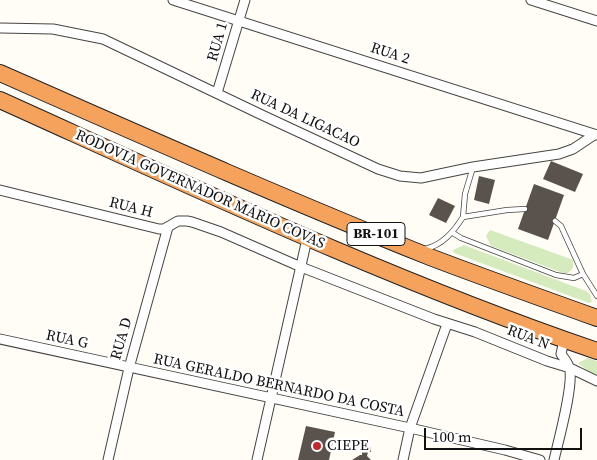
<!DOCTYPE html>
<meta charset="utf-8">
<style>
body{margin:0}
#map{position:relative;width:597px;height:460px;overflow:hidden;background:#fffdf5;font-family:"Source Serif 4",serif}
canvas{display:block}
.scale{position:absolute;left:424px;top:428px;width:158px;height:22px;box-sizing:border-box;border:2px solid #111;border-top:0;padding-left:6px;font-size:15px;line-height:18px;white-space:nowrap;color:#111;-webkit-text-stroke:4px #fff;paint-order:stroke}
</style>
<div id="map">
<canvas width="597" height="460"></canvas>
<div class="scale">100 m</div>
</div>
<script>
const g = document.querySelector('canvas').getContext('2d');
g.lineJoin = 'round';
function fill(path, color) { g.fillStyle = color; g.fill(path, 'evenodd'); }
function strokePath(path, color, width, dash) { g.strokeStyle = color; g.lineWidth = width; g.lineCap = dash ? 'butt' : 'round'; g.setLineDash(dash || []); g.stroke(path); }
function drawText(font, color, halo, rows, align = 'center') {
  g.font = font + ' "Source Serif 4",serif'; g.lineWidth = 5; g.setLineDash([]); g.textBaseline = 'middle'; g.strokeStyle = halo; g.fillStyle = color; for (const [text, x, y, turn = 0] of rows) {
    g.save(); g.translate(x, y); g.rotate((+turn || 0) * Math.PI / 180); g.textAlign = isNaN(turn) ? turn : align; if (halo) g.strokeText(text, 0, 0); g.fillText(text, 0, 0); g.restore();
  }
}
fill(new Path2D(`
 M 490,230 L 568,258 L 573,260 L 573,268 L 568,273 L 563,273 L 491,246 L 486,236 Z
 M 464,245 L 586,291 L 590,294 L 592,302 L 589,303 L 454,253 L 453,250 Z
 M 588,358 L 597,361 L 597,375 L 592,374 L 578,363 Z`), '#d5ebbd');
fill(new Path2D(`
 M 551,161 L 583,174 L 575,192 L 543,179 Z
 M 479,176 L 495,180 L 489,204 L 474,200 Z
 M 534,184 L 564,195 L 548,240 L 518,229 Z
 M 438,198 L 455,206 L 446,223 L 429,215 Z
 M 306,426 L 335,432 L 329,460 L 298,460 Z
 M 362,445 L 371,447 L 371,452 L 368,452 L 367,456 L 371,460 L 352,460 L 360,455 L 362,455 L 362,451 L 360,450 Z`), '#5a524d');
const service = new Path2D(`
 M 463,217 L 465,194 L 473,167
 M 555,221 L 561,226 L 583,274 L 597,296
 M 453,233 L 461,238 L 556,275 L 574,278 L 583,274
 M 425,249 C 443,245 454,231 463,217 L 507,210 L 525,209`);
const minor = new Path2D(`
 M 173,0 L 597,135
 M 531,0 L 597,21
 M 0,28 L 53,29 L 103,39 L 262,115 L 378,169 L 400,176 L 421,178 L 473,167 L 559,154 L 573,149 L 594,135
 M 217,93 L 245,0
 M 0,190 L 159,229 L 164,229 L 178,221 L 187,221 L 192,222 L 221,232 L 301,267 L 434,319 L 475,332 L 547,361 L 570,368 L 597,381
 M 0,339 L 410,428 L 505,450 L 540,460
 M 108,460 L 129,368 L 168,227
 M 257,460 L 307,239
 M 403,460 L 410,428 L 447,324
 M 554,460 C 558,442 575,382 569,367 C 568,363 564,358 561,354 L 564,340`);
const motorway = new Path2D(`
 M 0,73 C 143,136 285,199 430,257 C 485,278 541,298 597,318
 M 0,100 C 197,189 392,281 597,351`);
strokePath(service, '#444', 6);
strokePath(minor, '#444', 11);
strokePath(motorway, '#222', 18);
strokePath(service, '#fff', 4.5);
strokePath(minor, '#fff', 9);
strokePath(motorway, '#f5a25d', 16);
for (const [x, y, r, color] of [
 [317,446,5,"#c4262e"]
]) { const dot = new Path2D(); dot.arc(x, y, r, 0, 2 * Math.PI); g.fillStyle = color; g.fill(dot); strokePath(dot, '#fff', 2); }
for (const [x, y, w] of [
 [376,234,58]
]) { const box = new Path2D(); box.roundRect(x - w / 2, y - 11.5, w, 23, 4); g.fillStyle = '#fff'; g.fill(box); strokePath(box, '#111', 1); }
drawText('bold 14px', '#111', null, [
 ["BR-101",376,234]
]);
drawText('15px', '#111', '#fff', [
 ["RUA 1",218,42,-74],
 ["RUA 2",390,54,18],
 ["RUA DA LIGACAO",305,119,25],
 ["RODOVIA GOVERNADOR MÁRIO COVAS",200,190,24],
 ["RUA H",131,208,14],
 ["RUA N",528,338,21],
 ["RUA D",122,339,-74],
 ["RUA G",67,340,12],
 ["RUA GERALDO BERNARDO DA COSTA",279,386,12]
]);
drawText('15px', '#111', '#fff', [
 ["CIEPE",327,446]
], 'left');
</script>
